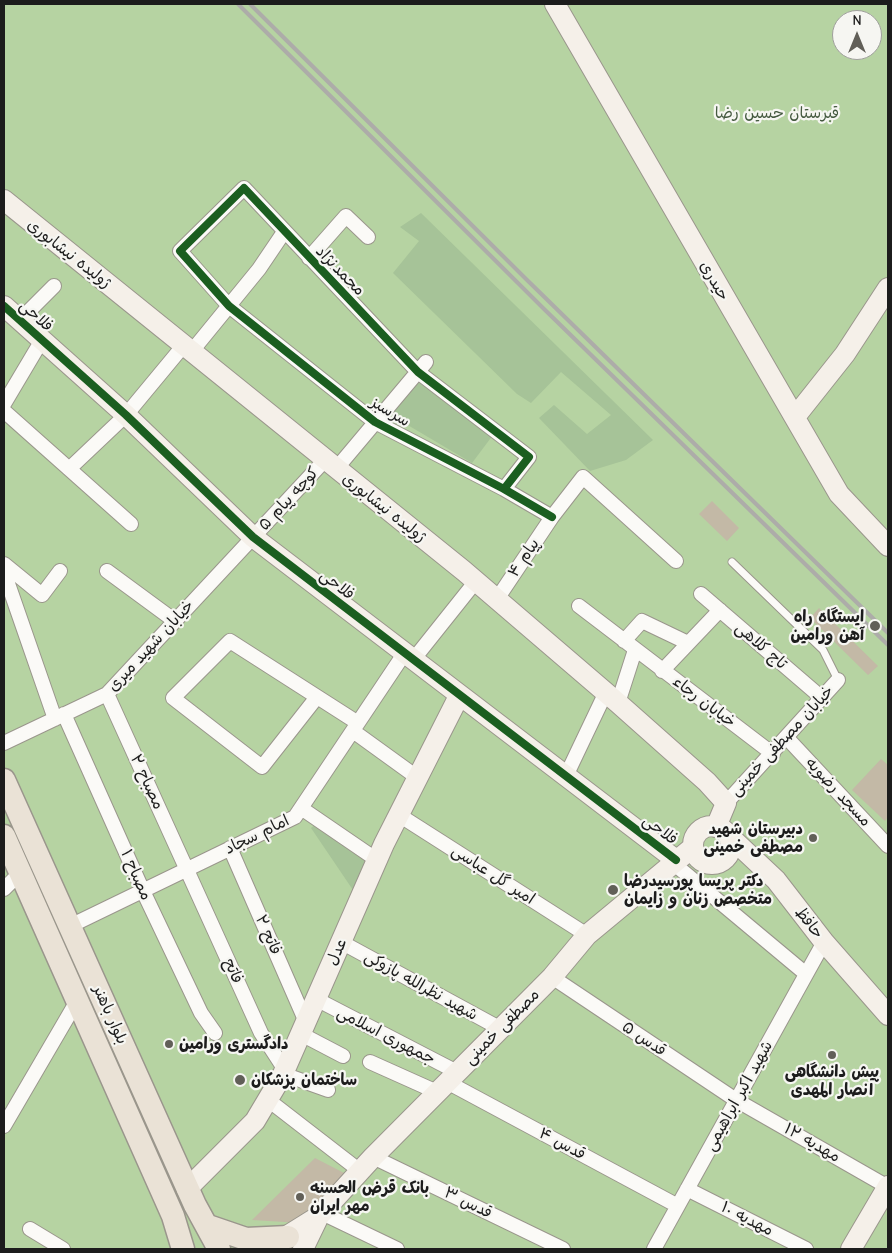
<!DOCTYPE html>
<meta charset="utf-8">
<style>
body{margin:0}
#map{position:relative;width:892px;height:1253px;overflow:hidden;background:#e2dbc8;font-family:"Comic Neue",sans-serif}
canvas{display:block}
.frame{position:absolute;inset:0;border:5px solid #1c1c1c;pointer-events:none}
.north{position:absolute;left:832px;top:10px;width:50px;height:50px;box-sizing:border-box;background:#f6f6f2;border:1px solid #9f9f9c;border-radius:50%;rotate:0deg;font-size:14px;font-weight:700;line-height:20px;text-align:center;color:#1c1c1c}
.north::after{content:'';display:block;margin:auto;width:18px;height:22px;background:#615f58;clip-path:polygon(50% 0,100% 100%,50% 72%,0 100%)}
</style>
<div id="map">
<canvas width="892" height="1253"></canvas>
<div class="frame"></div>
<div class="north">N</div>
</div>
<script>
const g = document.querySelector('canvas').getContext('2d');
g.lineJoin = 'round';
function fill(path, color) { g.fillStyle = color; g.fill(path, 'evenodd'); }
function strokePath(path, color, width, dash) { g.strokeStyle = color; g.lineWidth = width; g.lineCap = dash ? 'butt' : 'round'; g.setLineDash(dash || []); g.stroke(path); }
function drawText(font, color, halo, rows, align = 'center') {
  g.font = font + ' "Comic Neue","Playpen Sans Arabic",sans-serif'; g.lineWidth = 4.5; g.setLineDash([]); g.textBaseline = 'middle'; g.strokeStyle = halo; g.fillStyle = color; for (const [text, x, y, turn = 0] of rows) {
    g.save(); g.translate(x, y); g.rotate((+turn || 0) * Math.PI / 180); g.textAlign = isNaN(turn) ? turn : align; if (halo) g.strokeText(text, 0, 0); g.fillText(text, 0, 0); g.restore();
  }
}
fill(new Path2D(`
 M 4,4 L 888,4 L 888,1249 L 4,1249 ZM 842,20 L 872,20 L 872,50 L 842,50 Z`), '#b6d3a2');
fill(new Path2D(`
 M 421,213 L 653,440 L 626,460 L 590,471 L 539,418 L 554,405 L 587,434 L 611,415 L 561,372 L 531,403 L 517,394 L 393,273 L 419,241 L 400,227 Z
 M 418,382 L 493,435 L 472,463 L 389,414 Z
 M 316,824 L 371,864 L 355,893 L 311,828 Z`), '#a6c398');
fill(new Path2D(`
 M 712,501 L 739,528 L 727,541 L 699,514 Z
 M 819,608 L 878,666 L 868,675 L 810,618 Z
 M 881,759 L 888,765 L 888,817 L 885,821 L 852,790 Z
 M 315,1158 L 348,1175 L 301,1223 L 252,1220 Z`), '#c3b9a6');
const lane = new Path2D(`
 M 732,562 L 823,650 L 838,680`);
const street = new Path2D(`
 M 309,258 L 346,216 L 368,237
 M 20,320 L 54,286
 M 192,351 L 259,269 L 284,232
 M 4,404 L 42,340
 M 4,411 L 131,524
 M 69,469 L 126,415 L 184,345
 M 336,469 L 426,362
 M 504,489 L 529,457 L 418,372 L 244,188 L 180,251 L 229,306 L 375,422 L 504,489 L 552,517
 M 4,564 L 42,595 L 60,571
 M 107,571 L 175,621
 M 4,572 L 55,719
 M 701,594 L 822,698
 M 497,599 L 552,517 L 583,477 L 676,561
 M 579,606 L 773,754
 M 624,641 L 642,621 L 688,643
 M 413,660 L 476,581
 M 662,671 L 720,610
 M 107,694 L 261,1033 L 285,1070
 M 317,697 L 262,767 L 173,698 L 230,641 L 358,723
 M 618,703 L 635,650
 M 64,714 L 143,891 L 201,1013 L 215,1033
 M 353,731 L 418,778
 M 787,738 L 888,846
 M 4,743 L 107,694 L 325,460
 M 566,776 L 606,692
 M 726,803 L 838,680
 M 301,808 L 377,860
 M 399,815 L 587,935
 M 230,848 L 306,1022
 M 673,863 L 806,974
 M 4,889 L 20,873
 M 70,926 L 295,817 L 404,654
 M 341,942 L 501,1029
 M 552,977 L 736,1100 L 888,1187
 M 316,999 L 457,1072
 M 301,1034 L 343,1056
 M 370,1062 L 437,1092
 M 283,1074 L 328,1090
 M 447,1082 L 678,1206
 M 276,1106 L 360,1171
 M 4,1126 L 77,1001
 M 373,1157 L 563,1249
 M 687,1189 L 806,1249
 M 322,1213 L 397,1249
 M 30,1229 L 63,1249
 M 654,1249 L 824,942`);
const secondary = new Path2D(`
 M 555,4 L 839,494 L 888,546
 M 4,200 L 464,571 L 618,703 L 707,782 L 726,803 L 716,827
 M 4,306 L 126,415 L 253,537 L 676,860
 M 795,417 L 845,354 L 888,288
 M693 845a19 19 0 1 1 38 0a19 19 0 1 1-38 0Z
 M 727,834 L 776,880 L 824,942 L 888,1015
 M 187,1189 L 255,1121 L 283,1074 L 384,844 L 459,696
 M 274,1244 L 319,1216 L 373,1157 L 552,977 L 587,935 L 692,848
 M 303,1249 L 318,1218
 M 851,1249 L 888,1186`);
const primary = new Path2D(`
 M 4,780 L 195,1205 L 219,1249
 M 4,836 L 173,1216 L 183,1249
 M 208,1226 L 246,1239 L 288,1237`);
strokePath(lane, '#9a968c', 9);
strokePath(street, '#9a968c', 16);
strokePath(secondary, '#9a968c', 22);
strokePath(primary, '#9a968c', 25);
strokePath(lane, '#fbfaf7', 7);
strokePath(street, '#fbfaf7', 14);
strokePath(secondary, '#f5f0e9', 20);
strokePath(primary, '#eae2d6', 22);
strokePath(new Path2D(`
 M 238,4 L 543,308 L 888,645
 M 250,4 L 526,279 L 888,633`), '#adaca9', 4);
strokePath(new Path2D(`
 M 4,306 L 126,415 L 253,537 L 676,860
 M 504,489 L 529,457 L 418,372 L 244,188 L 180,251 L 229,306 L 375,422 L 504,489 L 552,517`), '#1b5e20', 8);
for (const [x, y, r, color] of [
 [875,626,6,"#615f58"],
 [813,838,5,"#615f58"],
 [613,890,6,"#615f58"],
 [169,1044,5,"#615f58"],
 [832,1055,5,"#615f58"],
 [240,1080,6,"#615f58"],
 [300,1197,5,"#615f58"]
]) { const dot = new Path2D(); dot.arc(x, y, r, 0, 2 * Math.PI); g.fillStyle = color; g.fill(dot); strokePath(dot, '#f6f6f2', 2); }
drawText('16px', '#455a40', '#f6f6f2', [
 ["قبرستان حسین رضا",777,113]
]);
drawText('16px', '#1c1c1c', '#f6f6f2', [
 ["ژولیده نیشابوری",69,254,38],
 ["محمدنژاد",340,271,46],
 ["حیدری",714,281,60],
 ["فلاحی",36,316,42],
 ["سرسبز",390,412,31],
 ["کوچه پیام ۵",289,499,-47],
 ["ژولیده نیشابوری",384,508,38],
 ["پیام ۴",524,558,-56],
 ["فلاحی",337,585,38],
 ["خیابان شهید میری",151,646,-47],
 ["تاج کلاهی",761,646,41],
 ["خیابان رجاء",704,702,37],
 ["خیابان مصطفی خمینی",782,741,-47],
 ["مصباح ۲",147,782,65],
 ["مسجد رضویه",838,792,47],
 ["فلاحی",660,830,37],
 ["امام سجاد",257,835,-26],
 ["مصباح ۱",136,875,66],
 ["امیر گل عباسی",493,875,33],
 ["حافظ",809,923,52],
 ["فاتح ۲",268,935,66],
 ["عدل",337,952,-66],
 ["فاتح",233,971,66],
 ["شهید نظرالله پازوکی",421,986,29],
 ["بلوار باهنر",110,1015,66],
 ["مصطفی خمینی",502,1027,-45],
 ["جمهوری اسلامی",386,1036,27],
 ["قدس ۵",644,1039,34],
 ["شهید اکبر ابراهیمی",739,1096,-61],
 ["مهدیه ۱۲",812,1143,30],
 ["قدس ۴",562,1144,28],
 ["قدس ۳",468,1203,26],
 ["مهدیه ۱۰",747,1219,27]
]);
drawText('bold 16px', '#1c1c1c', '#f6f6f2', [
 ["ایستگاه راه",864,617,"right"],
 ["آهن ورامین",864,635,"right"],
 ["دبیرستان شهید",803,829,"right"],
 ["مصطفی خمینی",803,847,"right"],
 ["دکتر پریسا پورسیدرضا",624,881],
 ["متخصص زنان و زایمان",624,899],
 ["دادگستری ورامین",179,1044],
 ["پیش دانشگاهی",832,1072,"center"],
 ["انصار المهدی",832,1090,"center"],
 ["ساختمان پزشکان",251,1080],
 ["بانک قرض الحسنه",310,1188],
 ["مهر ایران",310,1206]
], 'left');
</script>
